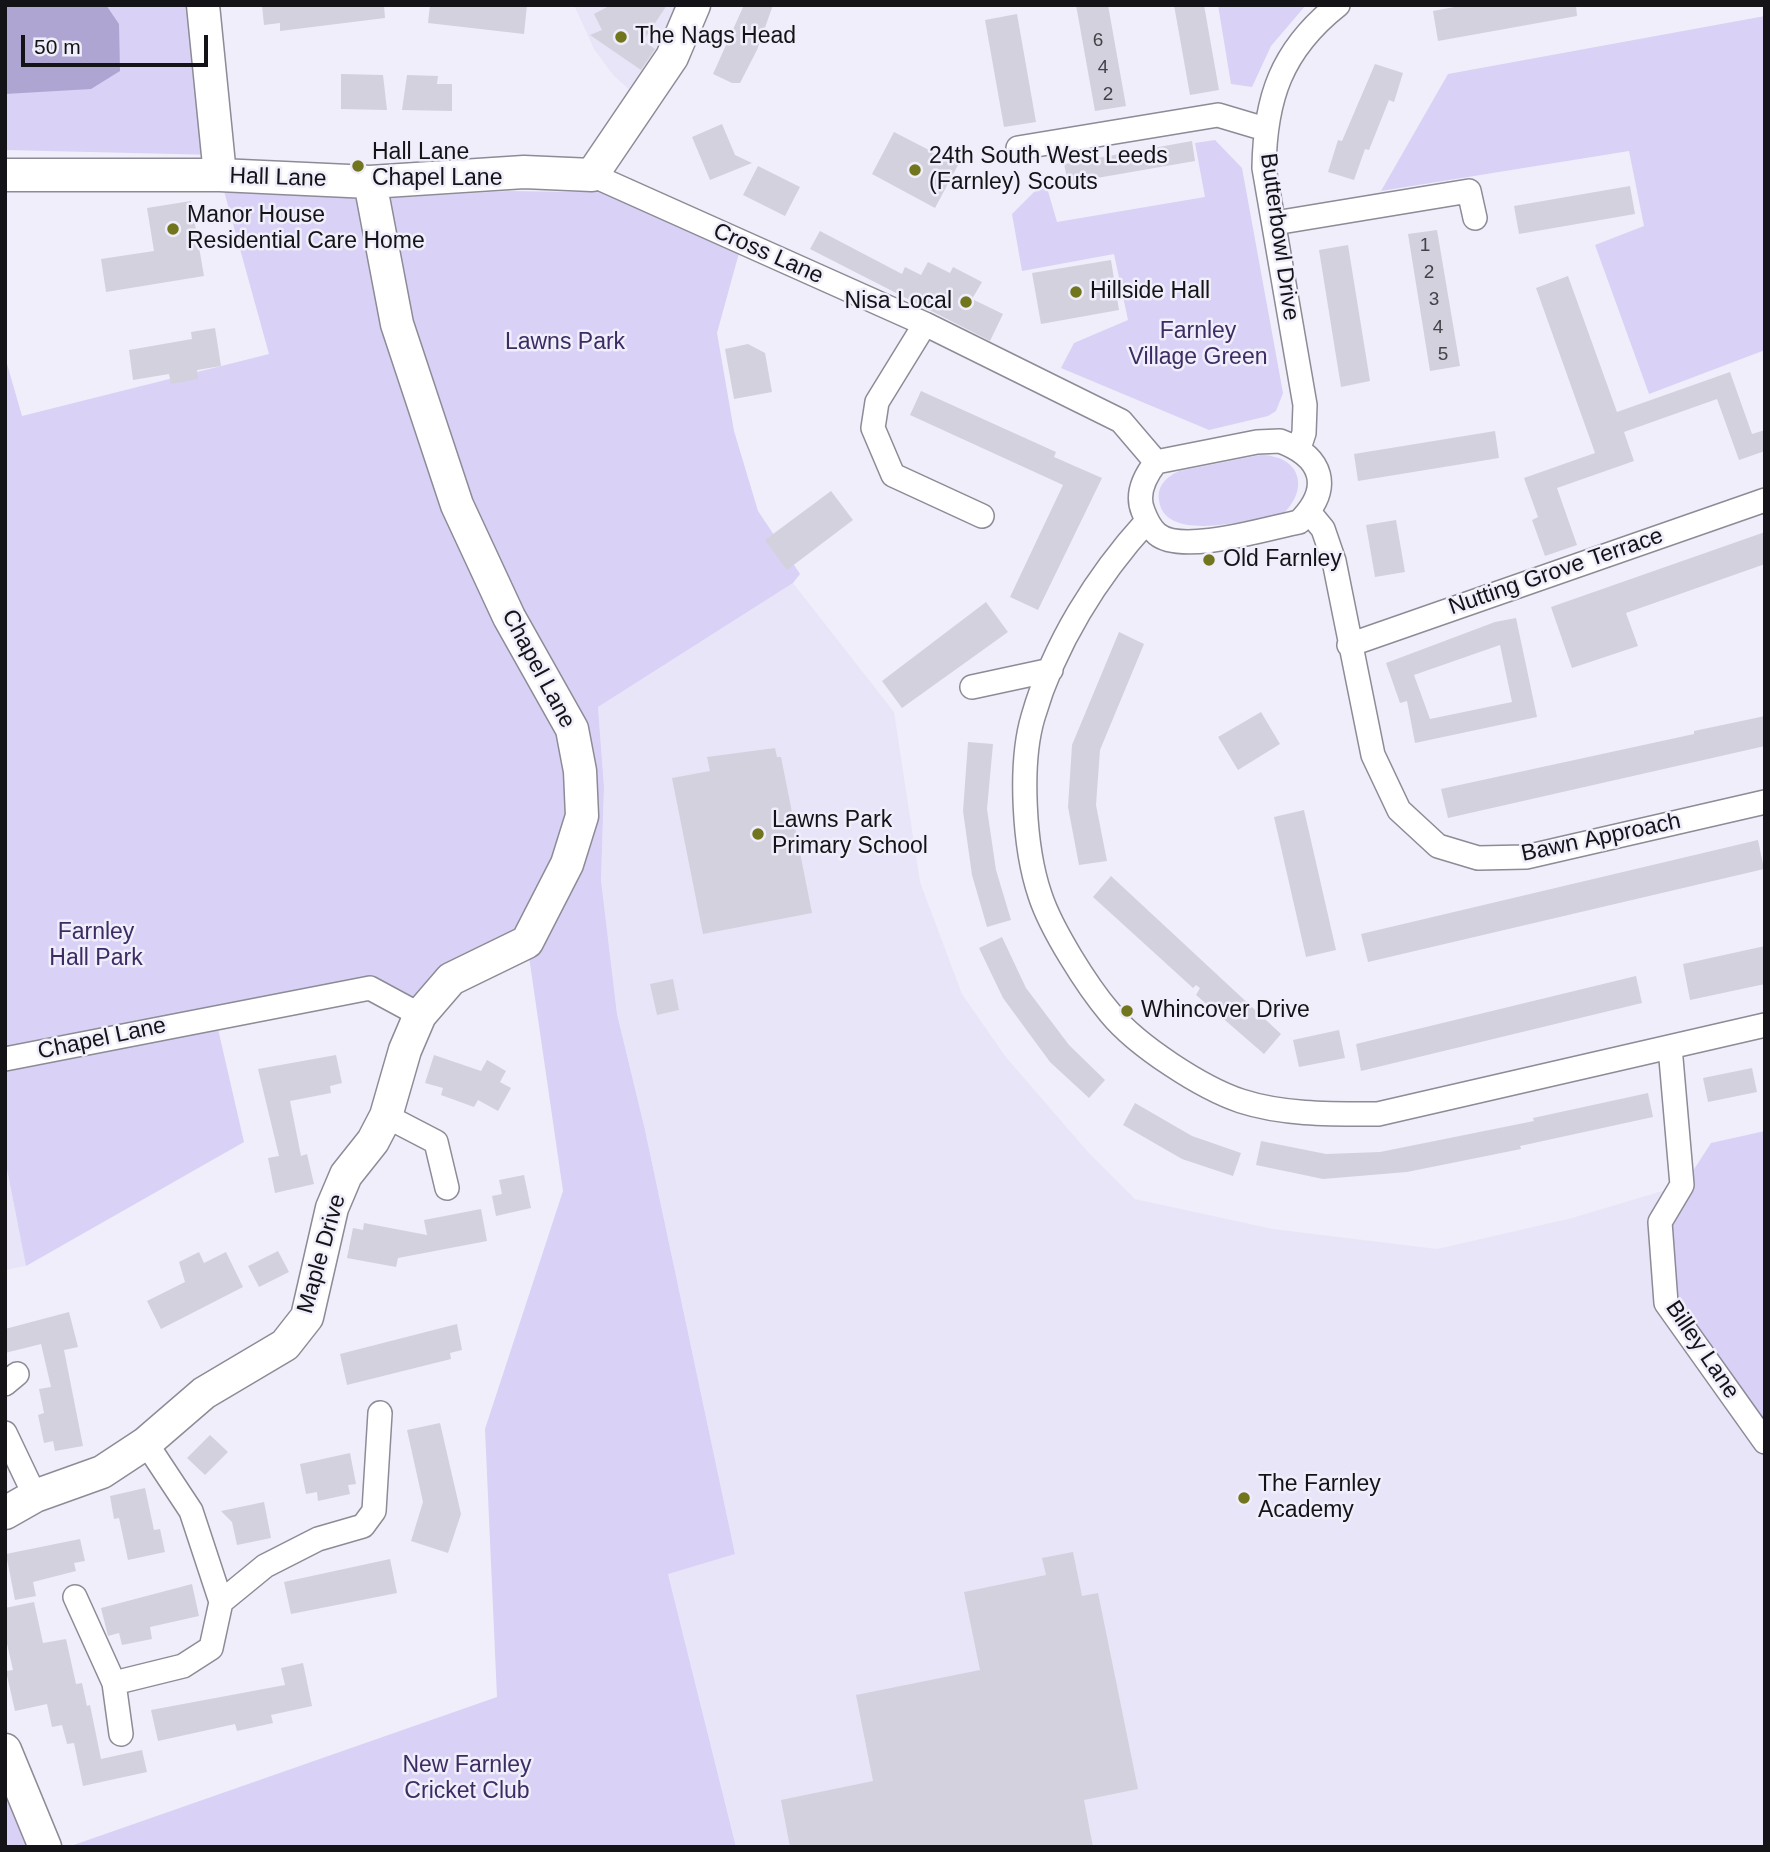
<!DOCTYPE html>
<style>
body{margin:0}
#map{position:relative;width:1770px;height:1852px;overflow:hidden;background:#f0eefa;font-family:Helvetica,sans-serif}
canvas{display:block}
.frame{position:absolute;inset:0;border:7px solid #141317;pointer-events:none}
.scale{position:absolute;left:21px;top:35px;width:187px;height:32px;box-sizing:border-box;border:4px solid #141317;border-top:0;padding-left:9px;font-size:21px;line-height:24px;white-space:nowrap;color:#141317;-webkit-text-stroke:5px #f0eefa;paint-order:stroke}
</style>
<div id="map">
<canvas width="1770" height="1852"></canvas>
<div class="frame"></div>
<div class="scale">50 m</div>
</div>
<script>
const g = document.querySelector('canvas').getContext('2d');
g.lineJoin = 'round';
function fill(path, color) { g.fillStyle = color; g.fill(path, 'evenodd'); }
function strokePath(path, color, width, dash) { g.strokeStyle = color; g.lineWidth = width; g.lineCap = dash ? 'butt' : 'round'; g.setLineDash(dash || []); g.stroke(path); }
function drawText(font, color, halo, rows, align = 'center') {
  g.font = font + ' Helvetica,sans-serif'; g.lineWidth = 5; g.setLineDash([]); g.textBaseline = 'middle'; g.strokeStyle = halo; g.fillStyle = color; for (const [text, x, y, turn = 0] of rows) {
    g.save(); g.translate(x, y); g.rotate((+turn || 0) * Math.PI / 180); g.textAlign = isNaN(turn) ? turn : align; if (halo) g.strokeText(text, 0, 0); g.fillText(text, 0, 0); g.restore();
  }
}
fill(new Path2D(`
 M 574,5 L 680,5 L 659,51 L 632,92 L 613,75 L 594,49 Z
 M 793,583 L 894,712 L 920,882 L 962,994 L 1005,1056 L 1088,1152 L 1135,1199 L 1273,1229 L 1437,1249 L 1572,1218 L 1682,1185 L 1765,1442 L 1765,1847 L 736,1847 L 668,1573 L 735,1554 L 645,1130 L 617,1014 L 601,880 L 604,787 L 598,707 Z
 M 5,1159 L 26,1266 L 5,1270 Z`), '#e9e5f9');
fill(new Path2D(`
 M 5,5 L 203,5 L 218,155 L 5,150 Z
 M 1218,5 L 1306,5 L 1271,46 L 1252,87 L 1231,84 Z
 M 1765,16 L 1765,350 L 1649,394 L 1595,245 L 1644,226 L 1629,151 L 1381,191 L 1448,74 Z
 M 1215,140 L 1242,168 L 1283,393 L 1276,411 L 1268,416 L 1209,430 L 1061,368 L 1074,343 L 1128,320 L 1114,254 L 1022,271 L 1012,214 L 1045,181 L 1057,222 L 1205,197 L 1195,143 Z
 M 592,175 L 742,242 L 717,333 L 734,431 L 758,511 L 800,574 L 793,583 L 598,707 L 604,787 L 601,880 L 617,1014 L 645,1130 L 735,1554 L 668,1574 L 736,1847 L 68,1847 L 497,1697 L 485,1429 L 563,1191 L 527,943 L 420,1015 L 369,988 L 215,1016 L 244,1142 L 26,1266 L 5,1159 L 5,357 L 22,416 L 269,354 L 224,191 L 373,199 L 507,191 L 584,192 Z
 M 1260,455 C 1298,455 1311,486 1284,513 C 1254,519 1164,545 1159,500 C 1157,485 1167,477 1179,471 Z
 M 1765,1131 L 1765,1442 L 1666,1303 L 1660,1222 L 1711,1143 Z
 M 5,1750 L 45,1847 L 5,1847 Z`), '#d9d1f6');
fill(new Path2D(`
 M 5,5 L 106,5 L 119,24 L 120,71 L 91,89 L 5,94 Z`), '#afa5d2');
fill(new Path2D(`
 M 262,5 L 384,5 L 385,18 L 280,31 L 280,23 L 264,25 Z
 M 430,5 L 527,5 L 524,34 L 428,23 Z
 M 611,5 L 667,5 L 643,41 L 655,49 L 641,70 L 590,35 L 602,30 L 594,14 Z
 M 744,5 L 773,5 L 757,50 L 740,83 L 732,83 L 713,74 Z
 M 1076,5 L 1108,5 L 1126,106 L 1095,111 Z
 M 1174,5 L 1204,5 L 1219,90 L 1190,95 Z
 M 1576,5 L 1577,16 L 1438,41 L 1433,11 L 1465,5 Z
 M 1017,14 L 1036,122 L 1004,127 L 985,20 Z
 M 1375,64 L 1403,73 L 1394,102 L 1389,100 L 1369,150 L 1365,149 L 1354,180 L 1328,172 L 1338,140 L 1342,141 Z
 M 341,74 L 383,75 L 387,110 L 341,109 Z
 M 407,75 L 438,76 L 437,84 L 452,84 L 452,111 L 402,110 Z
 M 722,124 L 735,155 L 752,163 L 710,180 L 692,137 Z
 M 894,132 L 958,165 L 935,208 L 872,174 Z
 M 1192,141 L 1195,161 L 1068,183 L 1064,164 Z
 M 758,166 L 800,187 L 785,216 L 743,195 Z
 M 1630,186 L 1635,214 L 1519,234 L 1514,206 Z
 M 191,201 L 204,276 L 106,292 L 101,259 L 154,251 L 147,208 Z
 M 1437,230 L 1460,366 L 1430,371 L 1408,234 Z
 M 820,231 L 902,274 L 905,267 L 921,275 L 928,262 L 950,273 L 953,267 L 982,282 L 972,299 L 1003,314 L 990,341 L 810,249 Z
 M 1348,245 L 1370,381 L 1341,387 L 1319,250 Z
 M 1111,260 L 1119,310 L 1041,324 L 1032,273 Z
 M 1568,276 L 1617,412 L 1730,372 L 1752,434 L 1765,430 L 1765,451 L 1739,460 L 1717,399 L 1624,432 L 1634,461 L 1557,488 L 1577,545 L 1545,556 L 1532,520 L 1538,517 L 1524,478 L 1595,453 L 1536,288 Z
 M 215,328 L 221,366 L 197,370 L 198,379 L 171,384 L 169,374 L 133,380 L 129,350 L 192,339 L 191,332 Z
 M 748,344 L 765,353 L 772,392 L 734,399 L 725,349 Z
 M 921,391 L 1056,452 L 1054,457 L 1102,478 L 1038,610 L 1010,597 L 1063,485 L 910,415 Z
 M 1495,431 L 1499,458 L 1358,481 L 1354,454 Z
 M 831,491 L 853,520 L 787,570 L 765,540 Z
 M 1396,520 L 1405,572 L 1375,577 L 1366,525 Z
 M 1765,532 L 1765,564 L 1626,613 L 1638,646 L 1572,668 L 1551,607 Z
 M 986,602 L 1008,632 L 902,708 L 882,681 Z
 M 1516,618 L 1537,717 L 1415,743 L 1407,701 L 1400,703 L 1386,663 L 1495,622 ZM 1500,645 L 1512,702 L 1430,719 L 1414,675 Z
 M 1119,632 L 1144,644 L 1100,750 L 1096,805 L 1107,861 L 1079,865 L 1068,807 L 1072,745 Z
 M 1261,712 L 1280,744 L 1238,770 L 1218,737 Z
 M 1765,716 L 1765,746 L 1448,818 L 1441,789 L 1694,734 L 1694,731 Z
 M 968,742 L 993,744 L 987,809 L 996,870 L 1011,920 L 987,927 L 972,875 L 963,811 Z
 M 775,748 L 777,757 L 781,757 L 812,913 L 703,934 L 672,778 L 710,771 L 707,757 Z
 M 1304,810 L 1336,950 L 1306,957 L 1274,817 Z
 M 1758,840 L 1764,869 L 1368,962 L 1361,934 Z
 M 1111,876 L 1281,1034 L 1264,1054 L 1196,995 L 1200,988 L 1196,985 L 1193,988 L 1093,897 Z
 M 1002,937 L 1026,988 L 1069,1045 L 1105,1080 L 1089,1098 L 1050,1062 L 1003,998 L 979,948 Z
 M 1765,946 L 1765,984 L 1690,1000 L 1683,964 Z
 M 1636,976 L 1642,1003 L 1361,1071 L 1356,1044 Z
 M 673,979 L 679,1010 L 657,1015 L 650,984 Z
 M 1339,1030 L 1345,1058 L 1299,1067 L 1293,1040 Z
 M 336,1055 L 342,1083 L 330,1086 L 331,1093 L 290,1101 L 301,1156 L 307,1154 L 314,1184 L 275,1193 L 268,1158 L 279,1156 L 258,1069 Z
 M 434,1055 L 481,1071 L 487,1060 L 506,1071 L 500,1082 L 511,1088 L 498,1111 L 478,1100 L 474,1107 L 441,1095 L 443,1088 L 425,1083 Z
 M 1752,1068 L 1757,1092 L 1708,1102 L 1703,1078 Z
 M 1648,1093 L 1653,1117 L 1520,1146 L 1521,1149 L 1407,1172 L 1323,1179 L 1256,1165 L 1261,1141 L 1326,1154 L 1380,1152 L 1534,1121 L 1533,1118 Z
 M 1135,1103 L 1192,1136 L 1241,1153 L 1233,1176 L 1182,1159 L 1123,1125 Z
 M 524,1175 L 531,1208 L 496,1216 L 492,1196 L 502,1194 L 499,1180 Z
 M 481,1209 L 487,1241 L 398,1258 L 396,1267 L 347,1258 L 353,1228 L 363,1230 L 364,1223 L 427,1235 L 424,1220 Z
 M 278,1251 L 289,1272 L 259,1287 L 248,1266 Z
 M 199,1252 L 204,1263 L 226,1252 L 243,1287 L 161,1329 L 147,1301 L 185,1282 L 179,1262 Z
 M 69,1312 L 78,1347 L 64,1350 L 83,1446 L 55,1451 L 53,1441 L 44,1443 L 38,1415 L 44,1413 L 39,1389 L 51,1387 L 41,1344 L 5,1353 L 5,1329 Z
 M 457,1324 L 462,1350 L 450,1353 L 451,1359 L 347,1385 L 340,1354 Z
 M 440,1423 L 461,1514 L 448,1553 L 411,1541 L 423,1502 L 407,1430 Z
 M 210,1435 L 228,1452 L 205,1475 L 187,1458 Z
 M 350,1453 L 356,1484 L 348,1485 L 350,1494 L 318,1501 L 317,1492 L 306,1494 L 300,1464 Z
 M 145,1488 L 154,1530 L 160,1529 L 165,1552 L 128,1560 L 119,1518 L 114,1519 L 110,1496 Z
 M 264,1502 L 271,1538 L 237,1545 L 232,1522 L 221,1511 Z
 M 80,1539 L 85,1561 L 74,1563 L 76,1571 L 33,1582 L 36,1596 L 15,1600 L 6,1554 Z
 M 1073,1552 L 1082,1596 L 1098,1593 L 1138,1789 L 1084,1800 L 1093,1847 L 790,1847 L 781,1800 L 873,1781 L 856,1695 L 980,1670 L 964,1592 L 1046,1575 L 1042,1558 Z
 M 390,1559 L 397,1593 L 291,1614 L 284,1582 Z
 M 192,1584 L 199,1616 L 150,1627 L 152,1639 L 122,1645 L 119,1633 L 108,1636 L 101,1608 Z
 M 34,1602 L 43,1643 L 66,1639 L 76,1684 L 82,1683 L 87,1706 L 90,1705 L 101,1759 L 142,1750 L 147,1772 L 83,1786 L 74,1743 L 67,1744 L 62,1725 L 52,1727 L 47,1704 L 15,1711 L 6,1671 L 13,1670 L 5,1635 L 5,1608 Z
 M 303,1663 L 312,1706 L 271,1715 L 273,1723 L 237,1731 L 235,1724 L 158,1741 L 151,1710 L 285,1685 L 281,1668 Z`), '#d3d1dd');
const street = new Path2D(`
 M 1018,148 L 1218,115 L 1265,129
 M 592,175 L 925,324 L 1121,421 L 1156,462
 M 1275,223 L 1469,191 L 1475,218
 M 925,324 L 877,402 L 873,428 L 893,475 L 982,516
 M 1280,441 C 1323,457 1333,488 1299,522 C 1268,528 1182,555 1157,534 C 1150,528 1146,519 1143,511 C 1136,494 1145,476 1156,462 L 1257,442 Z
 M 1299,448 L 1304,433 L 1305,405 L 1264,168 C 1265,99 1281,50 1338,5
 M 1309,512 L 1323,529 L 1334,561 L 1373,755 L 1399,810 L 1438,846 L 1478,858 L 1526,857 L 1765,802
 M 1147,521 C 1097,576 1054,644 1033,717 C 1019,764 1024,848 1040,895 C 1051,929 1087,986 1110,1013 C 1137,1046 1202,1088 1241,1101 C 1284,1115 1333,1114 1378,1114 L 1765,1025
 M 1349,645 L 1765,500
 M 972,687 L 1051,670
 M 1670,1047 L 1682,1185 L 1660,1222 L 1666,1303 L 1765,1442
 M 5,1059 L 370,988 L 420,1015
 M 386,1116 L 436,1142 L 447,1188
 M 5,1384 L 17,1374
 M 5,1433 L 35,1496
 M 146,1443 L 191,1511 L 221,1602 L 265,1566 L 318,1539 L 363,1526 L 374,1511 L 380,1413
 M 75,1597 L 114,1683 L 183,1666 L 211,1648 L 221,1602
 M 114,1683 L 121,1734`);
const secondary = new Path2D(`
 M 203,5 L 220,175
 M 5,175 L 220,175 L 370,182 L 524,172 L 592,175 L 672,57 L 694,5
 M 5,1513 L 35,1496 L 102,1472 L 146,1443 L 204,1393 L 285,1345 L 307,1317 L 332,1208 L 346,1175 L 373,1141 L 386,1116 L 405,1050 L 420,1015 L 451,979 L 527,942 L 567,864 L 582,816 L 580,771 L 572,729 L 509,617 L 457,505 L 397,324 L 370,182
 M 5,1750 L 45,1847`);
strokePath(street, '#8d8b96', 26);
strokePath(secondary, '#8d8b96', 35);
strokePath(street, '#fff', 23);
strokePath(secondary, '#fff', 32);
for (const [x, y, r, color] of [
 [621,37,7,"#71761e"],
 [358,166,7,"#71761e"],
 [915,170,7,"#71761e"],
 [173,229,7,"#71761e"],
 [1076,292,7,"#71761e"],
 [966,302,7,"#71761e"],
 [1209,560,7,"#71761e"],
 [758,834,7,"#71761e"],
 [1127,1011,7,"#71761e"],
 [1244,1498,7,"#71761e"]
]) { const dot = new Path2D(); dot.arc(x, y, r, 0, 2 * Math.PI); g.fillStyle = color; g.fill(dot); strokePath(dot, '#f0eefa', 2.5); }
drawText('19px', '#444248', null, [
 ["6",1098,41],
 ["4",1103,68],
 ["2",1108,95],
 ["1",1425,246],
 ["2",1429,273],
 ["3",1434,300],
 ["4",1438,328],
 ["5",1443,355]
]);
drawText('23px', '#141317', '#f0eefa', [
 ["The Nags Head",635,37],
 ["Hall Lane",372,153],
 ["Chapel Lane",372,179],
 ["24th South West Leeds",929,157],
 ["(Farnley) Scouts",929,183],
 ["Manor House",187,216],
 ["Residential Care Home",187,242],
 ["Hillside Hall",1090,292],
 ["Nisa Local",952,302,"right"],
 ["Old Farnley",1223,560],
 ["Lawns Park",772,821],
 ["Primary School",772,847],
 ["Whincover Drive",1141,1011],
 ["The Farnley",1258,1485],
 ["Academy",1258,1511]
], 'left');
drawText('23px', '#141317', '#f0eefa', [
 ["Hall Lane",278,178,2],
 ["Butterbowl Drive",1279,237,82],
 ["Cross Lane",768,254,24],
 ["Nutting Grove Terrace",1556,572,-19],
 ["Chapel Lane",538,669,62],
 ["Bawn Approach",1601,838,-12],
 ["Chapel Lane",102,1039,-12],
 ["Maple Drive",322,1254,-74],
 ["Billey Lane",1702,1350,56]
]);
drawText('23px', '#3c2c63', '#f0eefa', [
 ["Farnley",1198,332],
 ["Village Green",1198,358],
 ["Lawns Park",565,343],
 ["Farnley",96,933],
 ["Hall Park",96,959],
 ["New Farnley",467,1766],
 ["Cricket Club",467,1792]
]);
</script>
